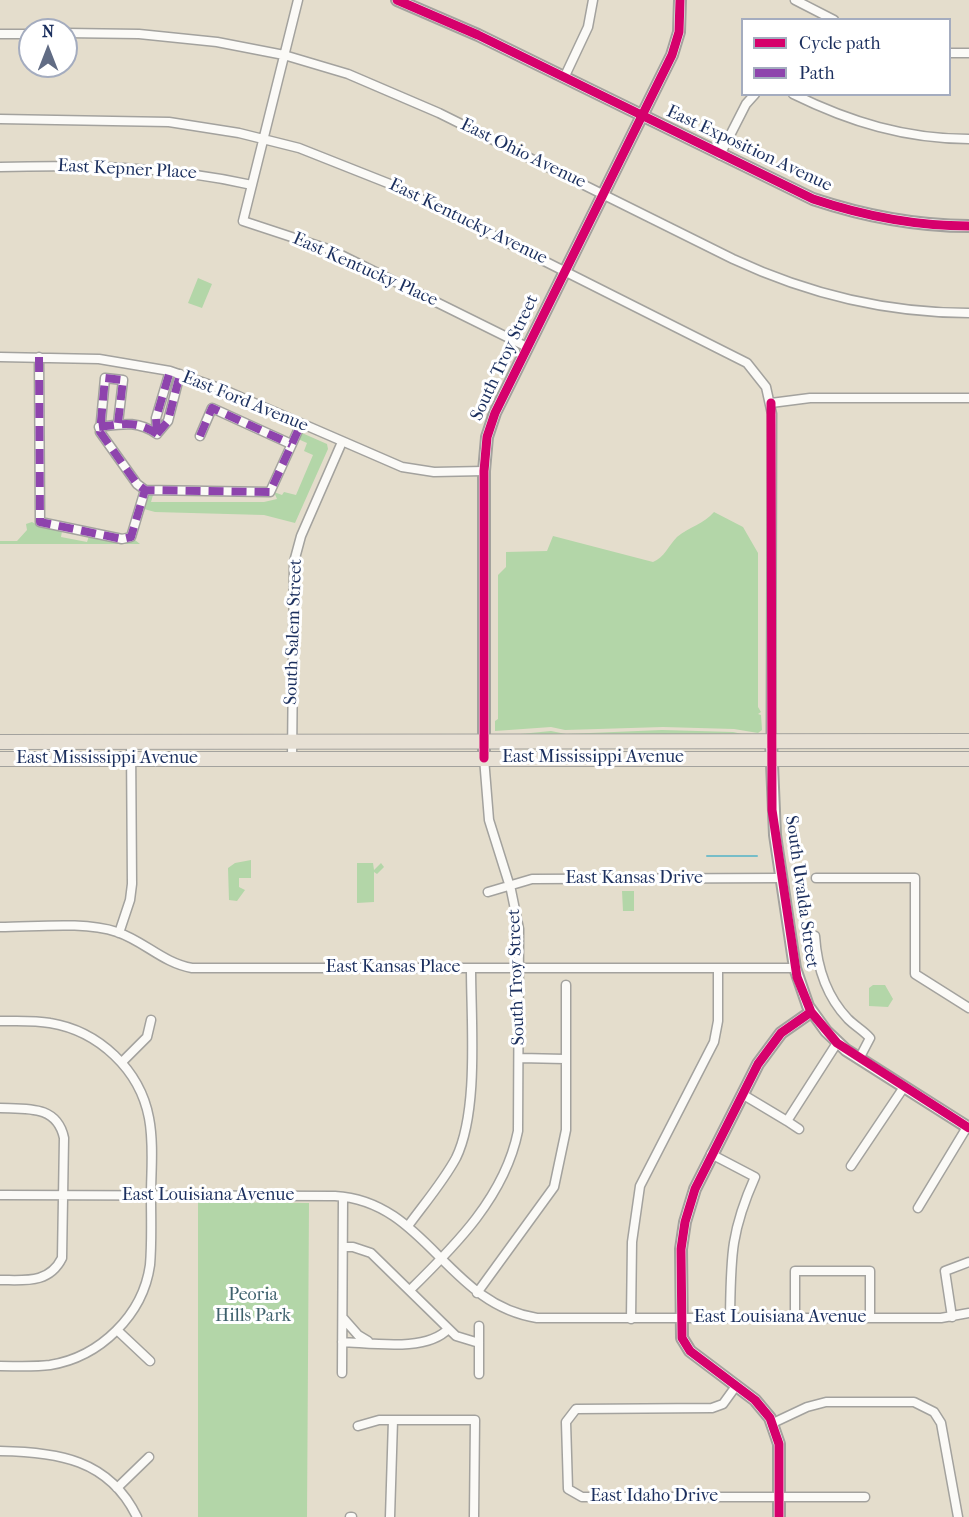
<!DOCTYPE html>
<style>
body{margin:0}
#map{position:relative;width:969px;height:1517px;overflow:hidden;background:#e4ddcc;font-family:"IM FELL French Canon",serif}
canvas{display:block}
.legend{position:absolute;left:741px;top:18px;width:210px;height:78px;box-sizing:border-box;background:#fff;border:2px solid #a4acbf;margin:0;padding:8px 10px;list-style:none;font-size:18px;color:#1b2f5e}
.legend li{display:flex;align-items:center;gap:12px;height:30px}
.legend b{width:30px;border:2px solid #a4acbf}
.north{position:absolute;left:18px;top:18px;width:60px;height:60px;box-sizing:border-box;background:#fff;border:2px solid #a4acbf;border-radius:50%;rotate:0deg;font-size:16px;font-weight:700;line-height:24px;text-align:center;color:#1b2f5e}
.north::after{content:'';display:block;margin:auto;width:21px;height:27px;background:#616c84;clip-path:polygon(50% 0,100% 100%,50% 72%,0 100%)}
</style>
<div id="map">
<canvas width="969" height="1517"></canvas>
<ul class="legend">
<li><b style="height:8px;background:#d6006c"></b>Cycle path</li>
<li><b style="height:8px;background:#8e44ad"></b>Path</li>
</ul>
<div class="north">N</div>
</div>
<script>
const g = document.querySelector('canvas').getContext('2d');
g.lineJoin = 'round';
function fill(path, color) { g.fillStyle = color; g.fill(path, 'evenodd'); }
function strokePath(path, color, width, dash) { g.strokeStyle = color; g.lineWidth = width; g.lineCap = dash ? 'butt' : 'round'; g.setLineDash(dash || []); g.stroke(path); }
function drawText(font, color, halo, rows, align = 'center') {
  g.font = font + ' "IM FELL French Canon",serif'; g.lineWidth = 6; g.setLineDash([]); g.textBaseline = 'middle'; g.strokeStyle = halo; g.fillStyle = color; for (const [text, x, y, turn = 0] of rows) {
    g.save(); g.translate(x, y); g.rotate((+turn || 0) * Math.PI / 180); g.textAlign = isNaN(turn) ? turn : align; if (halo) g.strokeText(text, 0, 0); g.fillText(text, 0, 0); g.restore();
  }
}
fill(new Path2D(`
 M 198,278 L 212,284 L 202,308 L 188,303 Z
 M 302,433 L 327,444 L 328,449 L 295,523 L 264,515 L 155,512 L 144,509 L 145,495 L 153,495 L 151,502 L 264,502 L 277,499 L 274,492 L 282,495 L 284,492 L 296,495 L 313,455 L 304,451 L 307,443 L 298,439 Z
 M 714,512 L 743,527 L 758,553 L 758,707 L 761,712 L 758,714 L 761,715 L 762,730 L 758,733 L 734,729 L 663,727 L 565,730 L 551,727 L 495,731 L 495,721 L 498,719 L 498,575 L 506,567 L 506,552 L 547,551 L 553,536 L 653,562 C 664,558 669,545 677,537 C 689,527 704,524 714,512 Z
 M 32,522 L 41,527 L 62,531 L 61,537 L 87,542 L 89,536 L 124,542 L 135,540 L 140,544 L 0,544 L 0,541 L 17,541 L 27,530 L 26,524 Z
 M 662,730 L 733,732 L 747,735 L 510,735 L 551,731 L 566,734 Z
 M 251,860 L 251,878 L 239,878 L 239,887 L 245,890 L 237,901 L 229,900 L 228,868 L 235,863 Z
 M 357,863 L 373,863 L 374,870 L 381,863 L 384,867 L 377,874 L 374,872 L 374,902 L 357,903 Z
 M 622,891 L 634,891 L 634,911 L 623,911 Z
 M 873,985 L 885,985 L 893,999 L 888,1007 L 869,1006 L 869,988 Z
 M 198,1202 L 309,1203 L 307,1517 L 198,1517 Z`), '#b3d6a8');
strokePath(new Path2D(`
 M 707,856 L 757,856`), '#76bdc8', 2);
const minor = new Path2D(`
 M 298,0 L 243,221 L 331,250 L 527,347
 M 795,0 L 834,20
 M 66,33 L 139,34 L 217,42 L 284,55 L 348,74 L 439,113 L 733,259 C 808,294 886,313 969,313
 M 0,34 L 30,34
 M 950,53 L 969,53
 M 564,78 L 588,27 L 593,0
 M 793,94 C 850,122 906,139 969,139
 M 0,119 L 169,122 L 239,133 L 299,148 L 395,186 L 747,363 L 766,387 L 772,414 L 771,740
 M 720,155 L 746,104 L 755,94
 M 0,167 C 86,165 168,166 252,185
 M 0,357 L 99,359 L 170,371 L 222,389 L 402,467 L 434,472 L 484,471
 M 39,357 L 40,522 L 122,539 L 131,537 L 145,490
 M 771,403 L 810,398 L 969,398
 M 118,423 L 123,380 L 105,378 L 100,432 L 137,484 L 145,490 L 270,492 L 301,424
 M 99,427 C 122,424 137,420 157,434
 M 157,434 L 168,421 L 180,374
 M 157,434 L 156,418 L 170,371
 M 200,436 L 212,408 L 291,444
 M 292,759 L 294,562 L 301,536 L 342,442
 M 816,878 L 915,878 L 915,974 L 969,1008
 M 488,892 L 532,879 L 782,878
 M 0,927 C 35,927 84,921 117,932 C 144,941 163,963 192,968 L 795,968
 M 119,933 L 130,900 L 132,884 L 131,742
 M 815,936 C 817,967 826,996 848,1019 C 855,1026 864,1031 870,1038 L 859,1059
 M 0,1021 C 17,1021 34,1020 50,1023 C 99,1031 140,1070 149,1118 C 154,1144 151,1171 151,1196 C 151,1219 152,1242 150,1265 C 143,1315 100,1357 50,1365 C 34,1367 17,1366 0,1366
 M 520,1058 L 565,1059
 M 122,1062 L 147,1037 L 151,1020
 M 742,1094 L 787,1121 L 837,1043
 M 0,1108 C 27,1109 57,1105 64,1138 L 62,1258 C 49,1284 25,1280 0,1280
 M 787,1121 L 799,1129
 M 711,1154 L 755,1177 C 730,1233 731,1258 730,1318
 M 851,1166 L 904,1087
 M 0,1195 L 335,1196 C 426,1201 447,1304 537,1318 L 941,1318 L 969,1313
 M 918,1208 L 967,1127
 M 408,1226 C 424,1204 443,1182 456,1158 C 479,1111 471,1022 471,968
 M 343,1247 L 353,1247 L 371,1253 L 456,1336 L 479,1343
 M 410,1290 C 456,1245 505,1196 518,1131 L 519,929 L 511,890 L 489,820 L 484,758
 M 477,1293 L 554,1187 L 566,1130 L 566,985
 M 952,1317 L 945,1271 L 969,1262
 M 343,1318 L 358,1335 L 368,1341
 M 795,1318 L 795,1271 L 870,1271 L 870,1318
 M 631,1319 L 632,1242 L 640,1186 L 714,1042 L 718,1021 L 718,968
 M 479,1326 L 479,1374
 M 117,1330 L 150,1361
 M 342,1342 C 372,1343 427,1352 448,1329
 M 342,1373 L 343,1197
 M 736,1386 L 723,1404 L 712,1408 L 576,1409 L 566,1422 L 568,1489 L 582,1497 L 865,1497
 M 773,1423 L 807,1407 L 826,1402 L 914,1402 L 934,1412 L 941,1423 L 958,1517
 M 358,1426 L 379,1420 L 475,1420 L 474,1517
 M 0,1451 C 57,1452 109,1459 137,1517
 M 117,1488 L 149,1457
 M 350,1517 L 352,1517
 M 390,1517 L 393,1420`);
const tertiary = new Path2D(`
 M 397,0 L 478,35 L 813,199 C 864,216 915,226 969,226
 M 771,740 L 775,835 L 795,968 L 808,1006 L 826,1031 L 846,1050 L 969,1128
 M 484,758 L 484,471 L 487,437 L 495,413 L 672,55 L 679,32 L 680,0
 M 779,1517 L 779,1444 L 770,1418 L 755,1400 L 690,1351 L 682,1338 L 681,1249 L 685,1222 L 695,1189 L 758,1064 L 781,1033 L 811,1012`);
const primary = new Path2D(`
 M 0,742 L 969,741
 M 0,759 L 969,759`);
strokePath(minor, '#a3a29e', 11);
strokePath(tertiary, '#a3a29e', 14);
strokePath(primary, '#a3a29e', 16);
strokePath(minor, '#fbfaf7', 8);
strokePath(tertiary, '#fbfaf7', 10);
strokePath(primary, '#e7e0d4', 14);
strokePath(new Path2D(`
 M 39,357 L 40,522 L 122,539 L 131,537 L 145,490
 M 118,423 L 123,380 L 105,378 L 100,432 L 137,484 L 145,490 L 270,492 L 301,424
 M 99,427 C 122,424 137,420 157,434
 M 157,434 L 168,421 L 180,374
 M 157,434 L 156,418 L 170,371
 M 200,436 L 212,408 L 291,444`), '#8e44ad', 8, [15, 8]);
strokePath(new Path2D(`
 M 397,0 L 478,35 L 813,199 C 864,216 915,226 969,226
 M 771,403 L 772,810 L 797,977 L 811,1012 L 837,1043 L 969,1128
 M 484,758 L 484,471 L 487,437 L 495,413 L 672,55 L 679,32 L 680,0
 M 779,1517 L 779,1444 L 770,1418 L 755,1400 L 690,1351 L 682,1338 L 681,1249 L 685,1222 L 695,1189 L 758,1064 L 781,1033 L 811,1012`), '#d6006c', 9);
drawText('18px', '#1b2f5e', '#fff', [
 ["East Exposition Avenue",749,149,25],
 ["East Ohio Avenue",523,154,26],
 ["East Kepner Place",127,170,3],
 ["East Kentucky Avenue",468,222,26],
 ["East Kentucky Place",365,270,24],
 ["South Troy Street",505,358,-65],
 ["East Ford Avenue",245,402,22],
 ["South Salem Street",294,632,-88],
 ["East Mississippi Avenue",593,758],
 ["East Mississippi Avenue",107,759],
 ["East Kansas Drive",634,879],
 ["South Uvalda Street",801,892,82],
 ["East Kansas Place",393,968],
 ["South Troy Street",517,977,-92],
 ["East Louisiana Avenue",208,1196],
 ["East Louisiana Avenue",780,1318],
 ["East Idaho Drive",654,1497]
]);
drawText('18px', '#3d606c', '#fff', [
 ["Peoria",253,1296],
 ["Hills Park",253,1317]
]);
</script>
